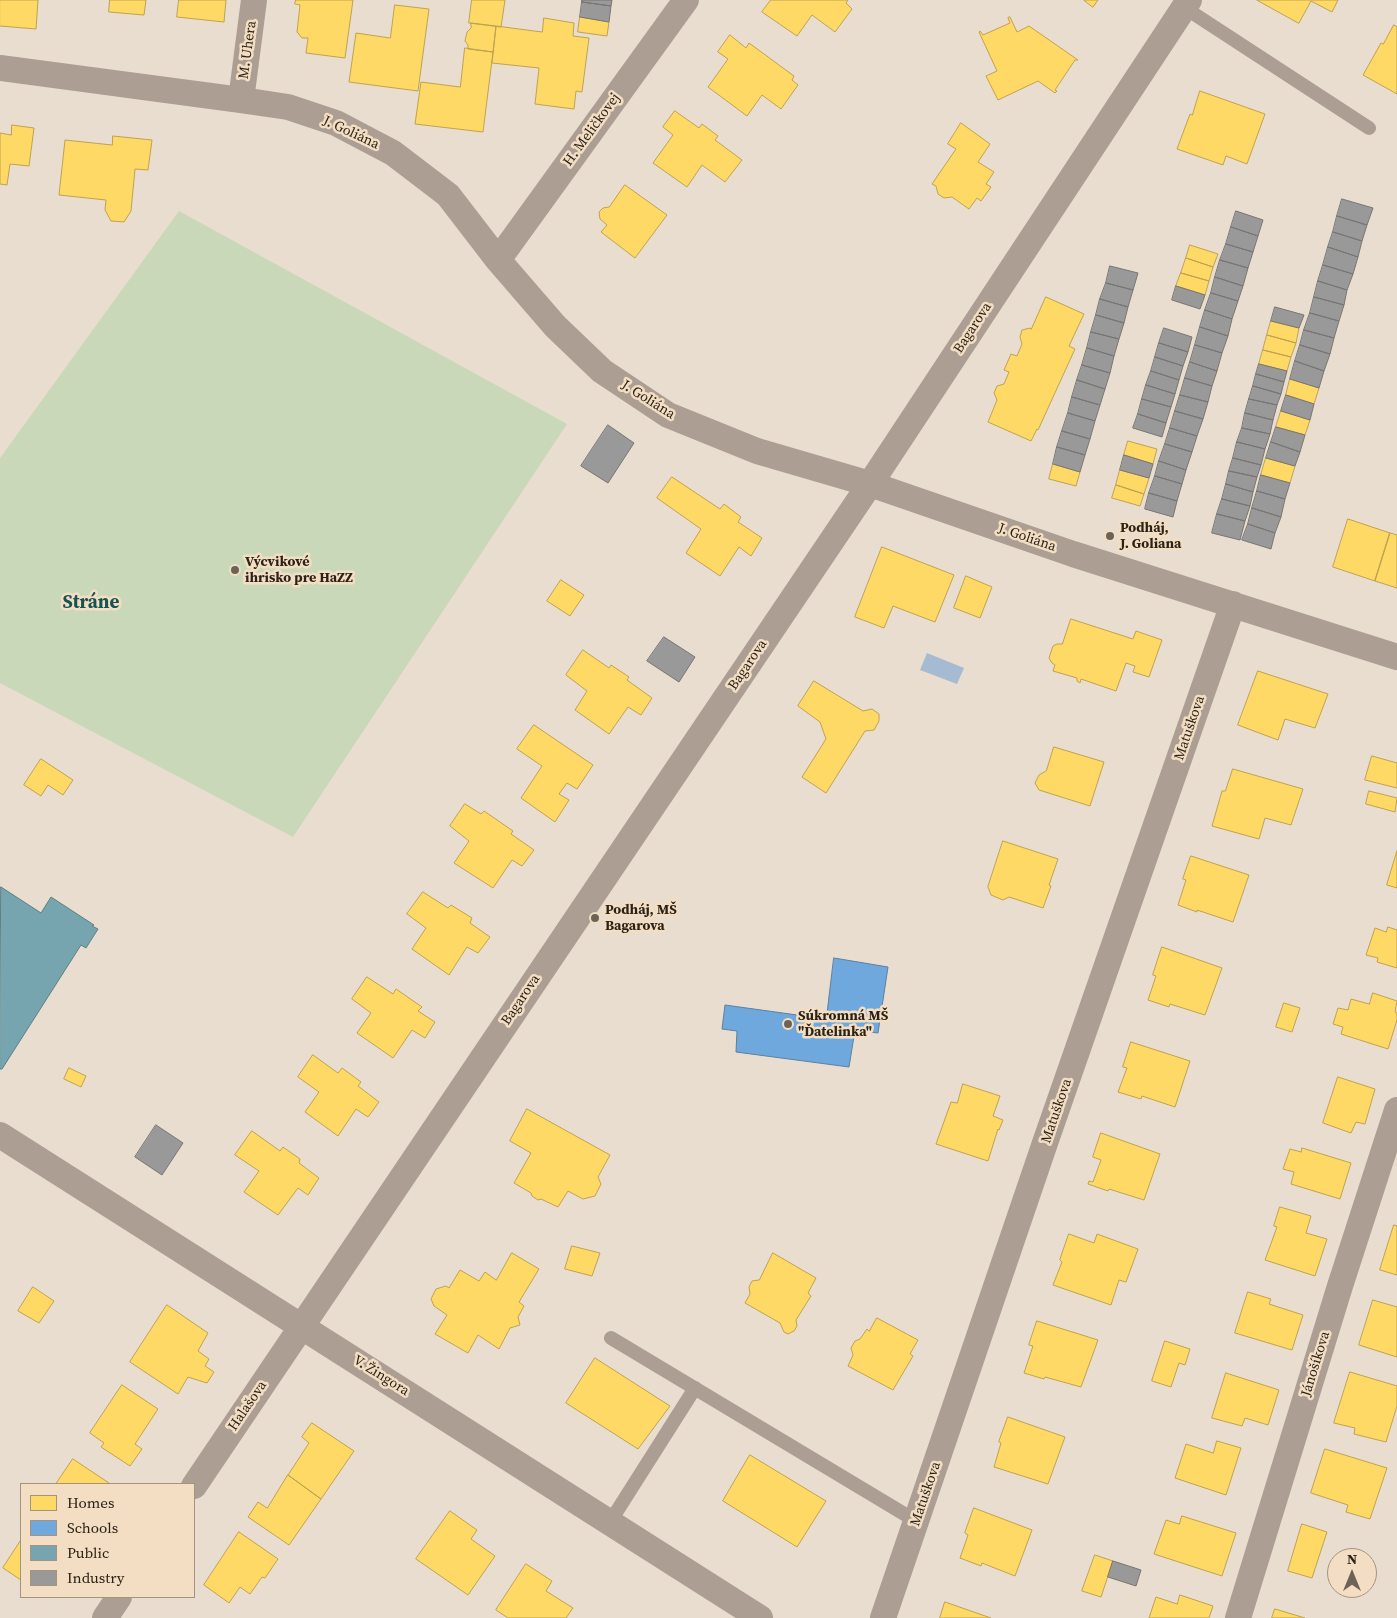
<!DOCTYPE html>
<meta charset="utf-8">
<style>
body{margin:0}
#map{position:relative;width:1397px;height:1618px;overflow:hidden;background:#e8ddce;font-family:"Source Serif 4",serif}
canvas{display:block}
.legend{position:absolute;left:20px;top:1483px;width:175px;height:115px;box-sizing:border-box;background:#f3dec3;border:1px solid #a3937f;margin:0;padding:6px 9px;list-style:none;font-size:15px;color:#2a2218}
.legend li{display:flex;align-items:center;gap:10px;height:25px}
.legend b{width:25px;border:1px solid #a3937f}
.north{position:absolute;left:1327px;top:1548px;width:50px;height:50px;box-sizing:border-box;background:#f3dec3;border:1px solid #a3937f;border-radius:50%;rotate:0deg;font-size:14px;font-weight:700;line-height:20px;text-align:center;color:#2a2218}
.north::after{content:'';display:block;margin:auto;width:18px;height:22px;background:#6c6358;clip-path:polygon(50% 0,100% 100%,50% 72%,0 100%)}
</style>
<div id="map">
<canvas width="1397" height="1618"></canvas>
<ul class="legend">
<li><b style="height:14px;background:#ffd966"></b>Homes</li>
<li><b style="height:14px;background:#6fa8dc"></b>Schools</li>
<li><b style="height:14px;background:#76a5af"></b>Public</li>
<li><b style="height:14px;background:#999"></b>Industry</li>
</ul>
<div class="north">N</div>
</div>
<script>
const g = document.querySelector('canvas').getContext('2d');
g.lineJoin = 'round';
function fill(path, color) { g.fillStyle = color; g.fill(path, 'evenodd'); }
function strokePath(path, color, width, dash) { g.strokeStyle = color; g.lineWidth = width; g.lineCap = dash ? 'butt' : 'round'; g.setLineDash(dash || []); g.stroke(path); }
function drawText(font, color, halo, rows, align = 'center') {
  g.font = font + ' "Source Serif 4",serif'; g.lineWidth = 5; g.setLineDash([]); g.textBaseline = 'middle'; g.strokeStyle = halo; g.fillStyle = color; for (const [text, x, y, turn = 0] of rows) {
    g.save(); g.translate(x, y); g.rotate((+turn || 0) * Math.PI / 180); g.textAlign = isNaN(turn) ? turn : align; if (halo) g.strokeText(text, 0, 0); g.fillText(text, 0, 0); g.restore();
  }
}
fill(new Path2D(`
 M 179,211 L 567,424 L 293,837 L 0,683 L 0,458 Z`), '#cad8ba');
fill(new Path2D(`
 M 927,653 L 964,668 L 957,684 L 920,670 Z`), '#a5bbd2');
const homes = new Path2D(`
 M 0,0 L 38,0 L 36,29 L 0,26 Z
 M 110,0 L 146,0 L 144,15 L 109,12 Z
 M 179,0 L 226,0 L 224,22 L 177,17 Z
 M 296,0 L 353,0 L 345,58 L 306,53 L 308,38 L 302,38 L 297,32 L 300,5 L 295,4 Z
 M 472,0 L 505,0 L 501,27 L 469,23 Z
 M 771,0 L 848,0 L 846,3 L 852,9 L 835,32 L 812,15 L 797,36 L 762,12 Z
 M 1084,0 L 1098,0 L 1093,7 Z
 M 1257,0 L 1338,0 L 1332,12 L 1311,1 L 1299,23 Z
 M 395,5 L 429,9 L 418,91 L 349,82 L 356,33 L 390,38 Z
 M 580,17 L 609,22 L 607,36 L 578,32 Z
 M 1010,17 L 1017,32 L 1029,26 L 1078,60 L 1075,60 L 1055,90 L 1057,91 L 1055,93 L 1038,81 L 998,100 L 986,76 L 997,71 L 979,32 L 980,31 L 983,35 L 1010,23 L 1008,18 Z
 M 544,18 L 574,23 L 573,36 L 589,38 L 582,92 L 576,91 L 574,109 L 535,104 L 539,68 L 492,63 L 496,26 L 542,32 Z
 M 471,23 L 496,26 L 493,52 L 468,49 L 468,45 L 465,41 L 467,32 L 471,28 Z
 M 1394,25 L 1397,27 L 1397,94 L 1363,75 L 1381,43 L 1383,44 Z
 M 730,35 L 746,48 L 749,43 L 794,76 L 792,80 L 798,85 L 781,109 L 762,95 L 747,116 L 708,87 L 728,59 L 718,52 Z
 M 465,48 L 493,52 L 483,132 L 415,124 L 421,82 L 460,87 Z
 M 1200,91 L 1265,114 L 1247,164 L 1226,156 L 1223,165 L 1177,149 L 1190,114 L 1192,115 Z
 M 675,111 L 699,128 L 702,124 L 718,136 L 715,140 L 742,160 L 725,182 L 702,165 L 687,187 L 653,163 L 673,135 L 663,127 Z
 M 961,123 L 990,144 L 978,162 L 994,172 L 986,184 L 991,187 L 981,201 L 977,198 L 969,209 L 952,197 L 944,198 L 938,194 L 936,186 L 932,184 L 956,149 L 948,144 Z
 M 12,125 L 34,128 L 29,166 L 10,164 L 7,185 L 0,184 L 0,133 L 11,135 Z
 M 113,136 L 152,140 L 148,170 L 135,169 L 131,211 L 124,222 L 111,221 L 105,210 L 106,200 L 59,195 L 65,140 L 112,145 Z
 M 625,185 L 667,215 L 635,258 L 601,232 L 607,225 L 600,219 L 599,212 L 603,208 L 609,207 Z
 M 1190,245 L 1218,254 L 1213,267 L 1186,258 Z
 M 1186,258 L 1213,267 L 1209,281 L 1181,273 Z
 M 1181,273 L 1209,281 L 1205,295 L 1176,286 Z
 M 1046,297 L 1084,314 L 1069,346 L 1075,349 L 1038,430 L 1037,429 L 1031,441 L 988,422 L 997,400 L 994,393 L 997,386 L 1004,384 L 1009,372 L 1004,370 L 1011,354 L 1017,356 L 1022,344 L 1020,337 L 1022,330 L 1030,328 L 1031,329 Z
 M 1271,321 L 1299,328 L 1296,343 L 1267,335 Z
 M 1267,335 L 1296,343 L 1291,357 L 1263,350 Z
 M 1263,350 L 1291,357 L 1287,371 L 1259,364 Z
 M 1290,379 L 1319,388 L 1314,404 L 1286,395 Z
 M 1281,411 L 1310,420 L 1305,435 L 1276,427 Z
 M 1128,441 L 1157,449 L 1153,464 L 1124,455 Z
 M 1266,458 L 1295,466 L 1290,483 L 1261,475 Z
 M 1053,464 L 1080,472 L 1076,486 L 1049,479 Z
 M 1120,470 L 1149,478 L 1144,494 L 1116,485 Z
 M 672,477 L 720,509 L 724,504 L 741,517 L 738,522 L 762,538 L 751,556 L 739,547 L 720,576 L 686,553 L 701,529 L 657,498 Z
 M 1116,485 L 1144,494 L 1140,506 L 1112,498 Z
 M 1348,519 L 1390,533 L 1375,581 L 1333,567 Z
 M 1390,533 L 1397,535 L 1397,588 L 1375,581 Z
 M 882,547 L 954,575 L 935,622 L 893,606 L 884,628 L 855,617 Z
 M 966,576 L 992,587 L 980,618 L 954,608 Z
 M 561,580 L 584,595 L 570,616 L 547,601 Z
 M 1071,619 L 1133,639 L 1136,631 L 1162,640 L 1149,677 L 1133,672 L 1135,666 L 1126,663 L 1116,691 L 1081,679 L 1080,683 L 1077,681 L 1077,678 L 1053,671 L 1055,665 L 1052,663 L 1049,658 L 1053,646 L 1057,644 L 1062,644 Z
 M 583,650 L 609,668 L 611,665 L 629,677 L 627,680 L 652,698 L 641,715 L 628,707 L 609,734 L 575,710 L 587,691 L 566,675 Z
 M 1258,671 L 1328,694 L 1315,728 L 1285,719 L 1278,740 L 1238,725 Z
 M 814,681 L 863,711 L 872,709 L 879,714 L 879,721 L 874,730 L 865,731 L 826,793 L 802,777 L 826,739 L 820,722 L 798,706 Z
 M 534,725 L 593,765 L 577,789 L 567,783 L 559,794 L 569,800 L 555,822 L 521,798 L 542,766 L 517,749 Z
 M 1054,747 L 1104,762 L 1090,806 L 1039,790 L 1035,783 L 1039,775 L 1046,771 Z
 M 1372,756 L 1397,763 L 1397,788 L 1365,780 Z
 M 41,759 L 73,780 L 63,795 L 48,785 L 41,796 L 24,785 Z
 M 1233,769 L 1303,789 L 1291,825 L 1265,818 L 1259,839 L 1212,826 L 1222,791 L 1225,791 Z
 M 1369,791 L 1397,798 L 1395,812 L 1366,804 Z
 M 465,804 L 481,814 L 484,811 L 513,831 L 511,834 L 534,850 L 522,866 L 512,860 L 493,888 L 454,863 L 469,841 L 450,826 Z
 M 1003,841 L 1058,859 L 1049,885 L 1051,886 L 1043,908 L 1009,897 L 1003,900 L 991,895 L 988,887 Z
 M 1397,851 L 1397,888 L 1387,885 Z
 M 1191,856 L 1249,875 L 1233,922 L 1197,910 L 1197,912 L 1178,905 L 1186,880 L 1183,879 Z
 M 423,892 L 448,908 L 451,905 L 472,918 L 470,923 L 490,937 L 478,953 L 467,947 L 449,975 L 412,949 L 426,928 L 407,914 Z
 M 1388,927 L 1397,930 L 1397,968 L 1377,962 L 1378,958 L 1366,955 L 1375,928 L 1386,932 Z
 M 1162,947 L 1222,968 L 1205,1015 L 1170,1004 L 1169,1007 L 1148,1000 L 1156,976 L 1153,975 Z
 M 367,977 L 393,994 L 396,989 L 422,1007 L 418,1011 L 435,1022 L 425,1038 L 412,1030 L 393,1058 L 357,1033 L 371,1013 L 352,999 Z
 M 1373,993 L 1397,1001 L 1395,1012 L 1397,1013 L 1397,1020 L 1388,1049 L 1341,1034 L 1343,1027 L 1333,1024 L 1338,1008 L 1348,1010 L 1351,999 L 1369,1004 Z
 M 1284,1003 L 1300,1008 L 1292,1032 L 1276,1027 Z
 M 1131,1042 L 1190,1061 L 1175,1107 L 1142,1096 L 1141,1099 L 1118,1092 L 1127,1068 L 1123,1067 Z
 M 313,1055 L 338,1073 L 342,1068 L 361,1082 L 358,1086 L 379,1102 L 368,1117 L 356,1109 L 338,1136 L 305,1112 L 319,1092 L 298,1077 Z
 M 69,1068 L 86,1076 L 81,1087 L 64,1079 Z
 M 1338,1077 L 1375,1089 L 1365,1124 L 1356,1122 L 1351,1133 L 1323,1123 Z
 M 963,1084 L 1000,1096 L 993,1116 L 1003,1120 L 999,1130 L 998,1129 L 988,1161 L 936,1144 L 951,1102 L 957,1103 Z
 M 527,1109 L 610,1155 L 598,1177 L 601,1184 L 595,1196 L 583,1199 L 568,1191 L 558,1207 L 541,1199 L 538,1200 L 532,1196 L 531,1193 L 514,1183 L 531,1153 L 510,1141 Z
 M 252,1131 L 280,1151 L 283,1147 L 300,1159 L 299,1163 L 319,1178 L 308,1195 L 298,1188 L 278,1215 L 244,1192 L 259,1171 L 235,1155 Z
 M 1101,1133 L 1160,1154 L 1144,1200 L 1109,1189 L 1108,1191 L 1088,1184 L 1089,1181 L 1093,1182 L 1101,1160 L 1093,1157 Z
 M 1302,1148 L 1351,1163 L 1340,1199 L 1291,1184 L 1294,1172 L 1283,1169 L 1290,1149 L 1301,1152 Z
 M 1280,1207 L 1311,1216 L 1306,1233 L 1327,1239 L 1315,1276 L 1265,1260 L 1277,1227 L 1274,1226 Z
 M 1394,1225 L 1397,1226 L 1397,1275 L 1380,1270 Z
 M 1069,1234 L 1094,1243 L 1097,1234 L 1138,1249 L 1126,1282 L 1119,1280 L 1111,1305 L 1053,1285 L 1062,1262 L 1060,1260 Z
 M 572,1246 L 600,1253 L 592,1276 L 565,1269 Z
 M 512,1253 L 539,1269 L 519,1302 L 524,1306 L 518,1317 L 520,1325 L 510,1328 L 499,1349 L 478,1335 L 468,1353 L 435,1334 L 447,1315 L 434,1306 L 431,1299 L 436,1289 L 446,1286 L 449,1288 L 460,1270 L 479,1281 L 485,1272 L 496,1280 Z
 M 773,1253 L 816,1278 L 808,1293 L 811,1296 L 796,1320 L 797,1326 L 794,1331 L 788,1334 L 784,1332 L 780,1323 L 745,1303 L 750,1294 L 749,1287 L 752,1281 L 759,1280 Z
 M 33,1287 L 54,1301 L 39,1323 L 18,1311 Z
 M 1248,1292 L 1271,1299 L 1269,1304 L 1303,1315 L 1292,1350 L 1235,1333 Z
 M 1373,1300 L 1397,1307 L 1397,1357 L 1359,1345 Z
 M 167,1305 L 208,1333 L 198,1351 L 209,1359 L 205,1366 L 214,1372 L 207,1383 L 188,1377 L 178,1394 L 130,1362 Z
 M 877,1318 L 918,1340 L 910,1354 L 913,1356 L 893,1390 L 848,1366 L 853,1355 L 851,1348 L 855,1341 L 860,1339 L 867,1329 L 869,1331 Z
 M 1037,1321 L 1098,1340 L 1081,1387 L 1045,1377 L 1044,1379 L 1024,1373 L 1033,1346 L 1029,1345 Z
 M 1165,1341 L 1190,1349 L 1185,1365 L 1179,1363 L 1171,1387 L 1152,1381 Z
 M 595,1358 L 670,1406 L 638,1449 L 566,1403 Z
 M 1350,1372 L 1397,1386 L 1397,1406 L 1386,1442 L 1354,1434 L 1355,1428 L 1334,1423 Z
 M 1226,1373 L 1279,1390 L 1268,1425 L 1245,1418 L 1242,1426 L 1212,1418 Z
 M 122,1385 L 158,1409 L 135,1444 L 142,1449 L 130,1466 L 101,1447 L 104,1443 L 90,1433 Z
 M 1008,1417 L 1065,1437 L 1048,1484 L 994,1467 L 1001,1443 L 999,1442 Z
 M 312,1423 L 354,1451 L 321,1499 L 288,1475 L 309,1443 L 302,1437 Z
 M 1217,1441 L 1241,1448 L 1226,1495 L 1175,1478 L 1186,1444 L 1213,1453 Z
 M 1325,1449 L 1387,1468 L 1370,1519 L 1346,1512 L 1348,1505 L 1311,1493 Z
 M 750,1455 L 826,1501 L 797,1547 L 723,1501 Z
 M 73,1459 L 109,1483 L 108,1484 L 56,1484 Z
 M 288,1475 L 321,1499 L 289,1545 L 248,1517 L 258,1502 L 267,1508 Z
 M 974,1508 L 1032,1530 L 1015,1576 L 982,1563 L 981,1566 L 960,1558 L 968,1535 L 965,1533 Z
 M 450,1511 L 477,1530 L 471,1539 L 495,1556 L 468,1595 L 416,1559 Z
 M 1182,1516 L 1236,1533 L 1222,1576 L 1154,1554 L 1166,1520 L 1179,1524 Z
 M 1302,1524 L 1327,1532 L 1312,1578 L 1288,1571 Z
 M 239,1532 L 278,1559 L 265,1578 L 262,1577 L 250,1594 L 240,1587 L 229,1603 L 204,1585 Z
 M 21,1540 L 21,1580 L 3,1568 Z
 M 1095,1555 L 1113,1561 L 1101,1597 L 1082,1591 Z
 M 526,1564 L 552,1581 L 546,1591 L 573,1608 L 566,1618 L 508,1618 L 496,1610 Z
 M 1180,1595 L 1213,1606 L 1209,1618 L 1149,1618 L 1156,1597 L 1177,1604 Z
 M 945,1602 L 991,1618 L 940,1618 Z
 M 1275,1609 L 1305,1618 L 1272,1618 Z`);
fill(homes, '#ffd966');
strokePath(homes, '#bfa24f', 1);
const schools = new Path2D(`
 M 834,958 L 888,967 L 878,1033 L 855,1030 L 849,1067 L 736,1052 L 737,1031 L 722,1029 L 725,1005 L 826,1019 Z`);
fill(schools, '#6fa8dc');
strokePath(schools, '#5a80a1', 1);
const public = new Path2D(`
 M 1,887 L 41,913 L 51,897 L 94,925 L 92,926 L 98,929 L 86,948 L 81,945 L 2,1069 L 0,1069 Z`);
fill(public, '#76a5af');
strokePath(public, '#5f7e82', 1);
const industry = new Path2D(`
 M 582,0 L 612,0 L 611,6 L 582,2 Z
 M 582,2 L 611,6 L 609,22 L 580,17 Z
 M 1342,199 L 1373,208 L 1367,225 L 1337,216 Z
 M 1236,211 L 1263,220 L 1258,236 L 1231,227 Z
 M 1337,216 L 1367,225 L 1362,241 L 1333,232 Z
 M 1231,227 L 1258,236 L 1253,252 L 1226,244 Z
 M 1333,232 L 1362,241 L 1358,257 L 1328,247 Z
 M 1226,244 L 1253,252 L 1248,268 L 1220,260 Z
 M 1328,247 L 1358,257 L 1353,274 L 1323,265 Z
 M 1220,260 L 1248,268 L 1243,286 L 1215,277 Z
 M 1323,265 L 1353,274 L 1347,290 L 1318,281 Z
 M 1110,266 L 1138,273 L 1133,290 L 1106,283 Z
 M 1215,277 L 1243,286 L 1238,301 L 1211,293 Z
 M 1318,281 L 1347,290 L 1344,305 L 1314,297 Z
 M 1106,283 L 1133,290 L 1128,307 L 1100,299 Z
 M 1176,286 L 1205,295 L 1200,309 L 1172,300 Z
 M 1211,293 L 1238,301 L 1232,319 L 1205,310 Z
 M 1314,297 L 1344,305 L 1339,321 L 1310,313 Z
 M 1100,299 L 1128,307 L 1124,323 L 1096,315 Z
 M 1275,307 L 1304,315 L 1299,328 L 1271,321 Z
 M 1205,310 L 1232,319 L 1228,336 L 1200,327 Z
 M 1310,313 L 1339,321 L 1334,338 L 1304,330 Z
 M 1096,315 L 1124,323 L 1119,339 L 1091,332 Z
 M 1200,327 L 1228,336 L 1222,353 L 1195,345 Z
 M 1164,328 L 1192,337 L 1188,352 L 1159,343 Z
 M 1304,330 L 1334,338 L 1330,354 L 1300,345 Z
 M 1091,332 L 1119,339 L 1114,356 L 1087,348 Z
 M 1159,343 L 1188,352 L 1183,366 L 1155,357 Z
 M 1195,345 L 1222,353 L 1217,371 L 1190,362 Z
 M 1300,345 L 1330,354 L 1324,371 L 1295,361 Z
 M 1087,348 L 1114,356 L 1110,373 L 1082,365 Z
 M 1155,357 L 1183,366 L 1179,380 L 1151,371 Z
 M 1295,361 L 1324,371 L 1319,388 L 1290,379 Z
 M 1190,362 L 1217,371 L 1212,386 L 1185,378 Z
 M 1259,364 L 1287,371 L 1284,382 L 1256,374 Z
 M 1082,365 L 1110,373 L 1105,389 L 1077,380 Z
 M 1151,371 L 1179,380 L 1175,394 L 1146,385 Z
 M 1256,374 L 1284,382 L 1281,394 L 1253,386 Z
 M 1185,378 L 1212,386 L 1208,402 L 1180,395 Z
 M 1077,380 L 1105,389 L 1100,405 L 1072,397 Z
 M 1146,385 L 1175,394 L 1171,407 L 1142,399 Z
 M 1253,386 L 1281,394 L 1277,405 L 1249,399 Z
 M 1180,395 L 1208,402 L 1203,419 L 1175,411 Z
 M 1286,395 L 1314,404 L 1310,420 L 1281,411 Z
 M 1072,397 L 1100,405 L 1095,421 L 1068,413 Z
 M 1142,399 L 1171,407 L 1166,423 L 1138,414 Z
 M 1249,399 L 1277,405 L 1273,420 L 1245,413 Z
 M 1175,411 L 1203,419 L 1197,436 L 1170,428 Z
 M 1068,413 L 1095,421 L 1090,439 L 1062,431 Z
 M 1245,413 L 1273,420 L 1270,434 L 1242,428 Z
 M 1138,414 L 1166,423 L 1162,437 L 1133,428 Z
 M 608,425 L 634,443 L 608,483 L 581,466 Z
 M 1276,427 L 1305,435 L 1300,452 L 1271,442 Z
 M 1170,428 L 1197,436 L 1192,452 L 1165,444 Z
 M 1242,428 L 1270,434 L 1265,449 L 1237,442 Z
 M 1062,431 L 1090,439 L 1085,455 L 1057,447 Z
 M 1237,442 L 1265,449 L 1261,465 L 1233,458 Z
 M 1271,442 L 1300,452 L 1295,466 L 1266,458 Z
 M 1165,444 L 1192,452 L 1186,470 L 1159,461 Z
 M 1057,447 L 1085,455 L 1080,472 L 1053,464 Z
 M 1124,455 L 1153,464 L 1149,478 L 1120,470 Z
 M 1233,458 L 1261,465 L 1257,477 L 1229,471 Z
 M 1159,461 L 1186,470 L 1182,484 L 1155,476 Z
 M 1229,471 L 1257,477 L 1253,492 L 1226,484 Z
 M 1261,475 L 1290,483 L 1285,499 L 1257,491 Z
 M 1155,476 L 1182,484 L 1177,501 L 1149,493 Z
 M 1226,484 L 1253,492 L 1250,506 L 1222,499 Z
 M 1257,491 L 1285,499 L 1281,517 L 1252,508 Z
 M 1149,493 L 1177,501 L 1173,517 L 1145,509 Z
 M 1222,499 L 1250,506 L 1245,521 L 1217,514 Z
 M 1252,508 L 1281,517 L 1275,533 L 1248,524 Z
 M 1217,514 L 1245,521 L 1240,540 L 1212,533 Z
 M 1248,524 L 1275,533 L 1271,549 L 1242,540 Z
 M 664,637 L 695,657 L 679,682 L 647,661 Z
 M 156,1125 L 183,1143 L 162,1175 L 135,1157 Z
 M 1113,1561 L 1141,1570 L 1136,1586 L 1108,1577 Z`);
fill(industry, '#999');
strokePath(industry, '#787572', 1);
strokePath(new Path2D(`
 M 1185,8 L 1369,128
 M 611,1338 L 916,1521
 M 610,1522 L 695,1388`), '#ac9e93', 14);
strokePath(new Path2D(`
 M 0,68 L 241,100 L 288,107 L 336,123 L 393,153 L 448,195 L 498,260 L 555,326 L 602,371 L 668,415 L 757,451 L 870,484 L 1073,554 L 1397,657
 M 241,100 L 254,0
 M 498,260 L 686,0
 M 0,1135 L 760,1618
 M 194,1486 L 870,484 L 1189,0
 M 105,1618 L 119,1597
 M 883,1618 L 1046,1140 L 1233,604
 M 1238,1618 L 1340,1286 L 1397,1110`), '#ac9e93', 26);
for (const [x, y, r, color] of [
 [1110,536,5,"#6c6358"],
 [235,570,5,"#6c6358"],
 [595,918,5,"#6c6358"],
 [788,1024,5,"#6c6358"]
]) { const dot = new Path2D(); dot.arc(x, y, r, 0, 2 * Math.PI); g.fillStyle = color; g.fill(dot); strokePath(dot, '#f3dec3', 2); }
drawText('14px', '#2a2218', '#f3dec3', [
 ["M. Uhera",248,50,-82],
 ["H. Meličkovej",592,130,-54],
 ["J. Goliána",351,133,25],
 ["Bagarova",973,328,-57],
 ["J. Goliána",648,400,32],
 ["J. Goliána",1027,538,19],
 ["Bagarova",748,665,-56],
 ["Matuškova",1190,728,-71],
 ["Bagarova",521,1000,-56],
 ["Matuškova",1057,1111,-71],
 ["Jánošíkova",1316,1364,-73],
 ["V. Žingora",381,1376,32],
 ["Halašova",248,1406,-56],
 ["Matuškova",926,1494,-71]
]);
drawText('bold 14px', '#2a2218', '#f3dec3', [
 ["Podháj,",1120,528],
 ["J. Goliana",1120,544],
 ["Výcvikové",245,562],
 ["ihrisko pre HaZZ",245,578],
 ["Podháj, MŠ",605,910],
 ["Bagarova",605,926],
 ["Súkromná MŠ",798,1016],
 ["\"Ďatelinka\"",798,1032]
], 'left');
drawText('bold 19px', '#165353', '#f3dec3', [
 ["Stráne",91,603]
]);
</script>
